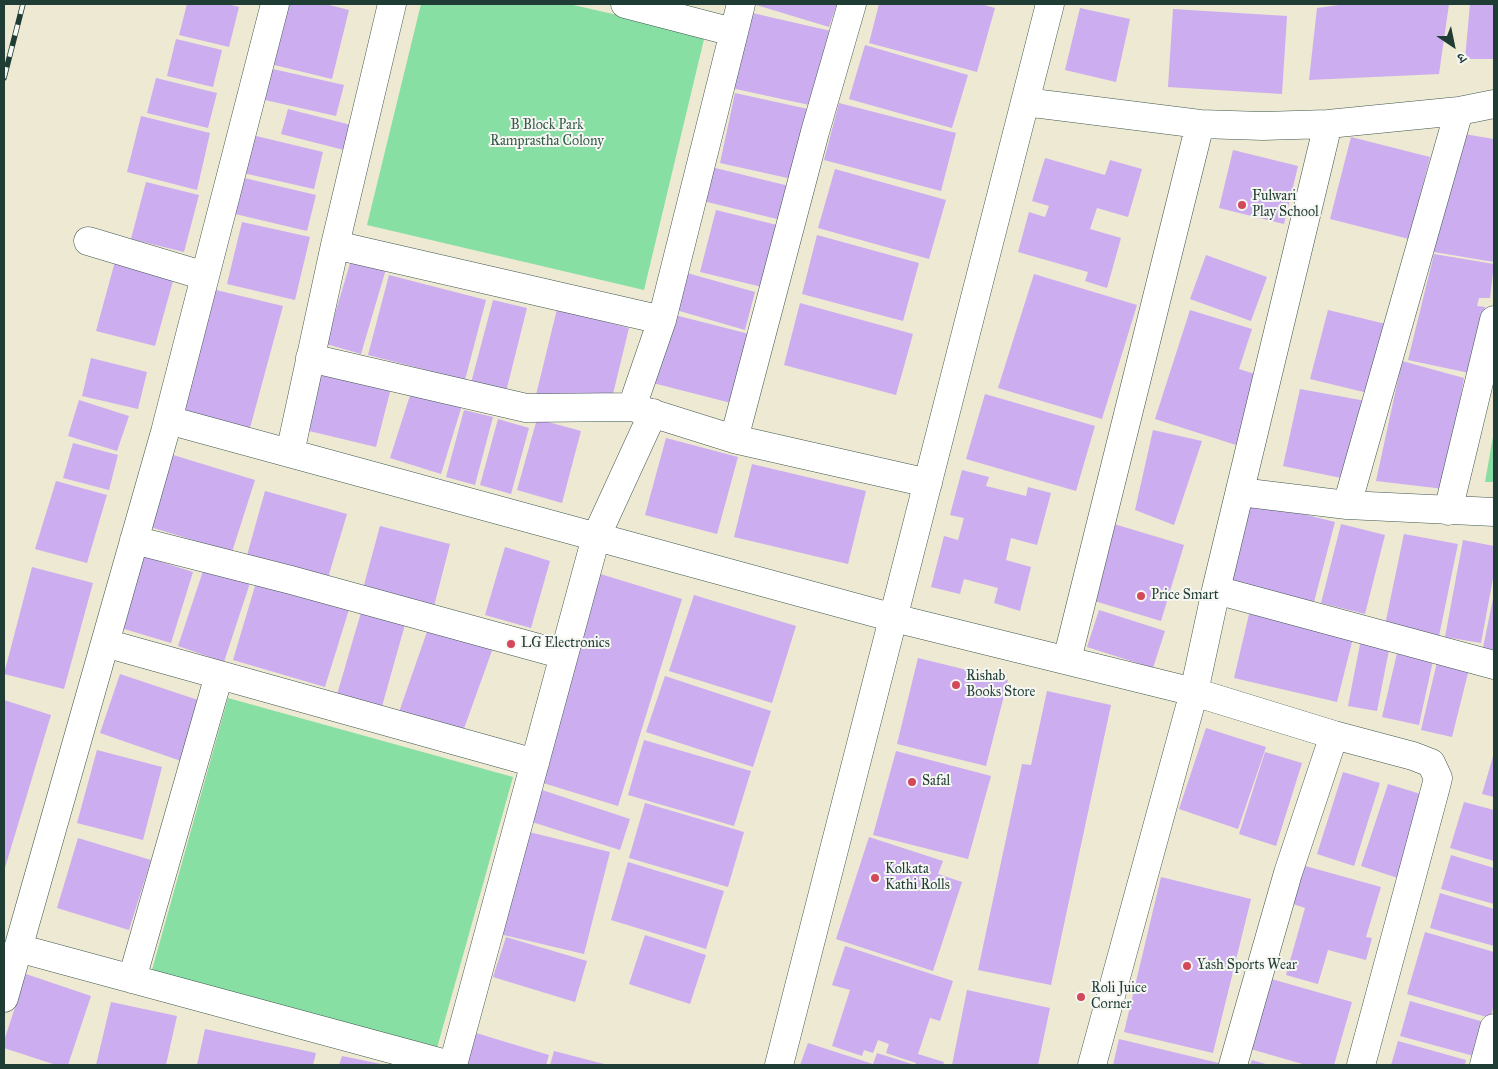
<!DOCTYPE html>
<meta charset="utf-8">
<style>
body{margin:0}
#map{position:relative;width:1498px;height:1069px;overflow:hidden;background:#eee9d2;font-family:"IM FELL Great Primer","Noto Serif Devanagari",serif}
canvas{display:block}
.frame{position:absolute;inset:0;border:5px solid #1f3d34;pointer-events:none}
.north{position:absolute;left:1428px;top:20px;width:50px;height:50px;-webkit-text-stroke:4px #f6f6f2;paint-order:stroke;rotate:146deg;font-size:14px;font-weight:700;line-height:20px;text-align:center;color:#1f3d34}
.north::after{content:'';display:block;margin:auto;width:18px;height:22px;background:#1f3d34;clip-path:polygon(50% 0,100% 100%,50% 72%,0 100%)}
</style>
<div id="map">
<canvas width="1498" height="1069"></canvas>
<div class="frame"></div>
<div class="north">उ</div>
</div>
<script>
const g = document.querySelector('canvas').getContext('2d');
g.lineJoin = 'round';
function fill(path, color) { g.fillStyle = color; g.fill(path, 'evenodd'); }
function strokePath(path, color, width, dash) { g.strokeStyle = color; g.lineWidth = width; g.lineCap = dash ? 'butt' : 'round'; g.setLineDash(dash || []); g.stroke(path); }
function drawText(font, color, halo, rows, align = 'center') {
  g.font = font + ' "IM FELL Great Primer",serif'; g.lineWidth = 4; g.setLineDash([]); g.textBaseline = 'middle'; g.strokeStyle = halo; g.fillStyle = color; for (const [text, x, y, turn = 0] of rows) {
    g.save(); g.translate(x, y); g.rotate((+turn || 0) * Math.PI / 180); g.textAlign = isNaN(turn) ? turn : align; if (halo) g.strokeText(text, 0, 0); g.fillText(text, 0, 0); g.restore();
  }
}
fill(new Path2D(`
 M 421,4 L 569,4 L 705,35 L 644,290 L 367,225 Z
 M 1494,431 L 1494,482 L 1485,482 Z
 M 228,698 L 513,777 L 437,1048 L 152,970 Z`), '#87dfa3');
fill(new Path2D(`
 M 187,4 L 227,4 L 239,7 L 229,47 L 179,35 Z
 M 281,4 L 325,4 L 349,10 L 332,79 L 266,63 Z
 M 753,4 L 837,4 L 829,27 Z
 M 879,4 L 981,4 L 995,8 L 977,72 L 869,43 Z
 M 1346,4 L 1449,4 L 1439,74 L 1309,80 L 1317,8 Z
 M 1470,4 L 1494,4 L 1494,59 L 1465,59 Z
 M 1080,8 L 1130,19 L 1116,82 L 1065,70 Z
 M 1173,9 L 1287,16 L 1282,94 L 1168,87 Z
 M 748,12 L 831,31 L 814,106 L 731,88 Z
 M 176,39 L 222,50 L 213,87 L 167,76 Z
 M 865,45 L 968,75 L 952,128 L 849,99 Z
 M 264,67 L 344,85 L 336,116 L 256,98 Z
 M 156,78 L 217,93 L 208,128 L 147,113 Z
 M 735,93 L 808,109 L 792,179 L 720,163 Z
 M 839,103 L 956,133 L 941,191 L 824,160 Z
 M 288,109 L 355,126 L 348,151 L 281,134 Z
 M 141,116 L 210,133 L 197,190 L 127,172 Z
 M 1458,133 L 1494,139 L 1494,262 L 1422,250 Z
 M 252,135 L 323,152 L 314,189 L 243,173 Z
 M 1351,137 L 1430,157 L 1409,239 L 1330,219 Z
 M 1233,150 L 1298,166 L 1284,224 L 1219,208 Z
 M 1045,158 L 1105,175 L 1110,160 L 1142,169 L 1128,217 L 1097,208 L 1090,229 L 1121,238 L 1107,288 L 1085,281 L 1088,272 L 1018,252 L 1029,212 L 1045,217 L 1049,206 L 1032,201 Z
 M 707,166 L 789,186 L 781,220 L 699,200 Z
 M 835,169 L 946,200 L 929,259 L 818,228 Z
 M 240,177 L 316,195 L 307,231 L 231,213 Z
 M 146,182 L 199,195 L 184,252 L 131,239 Z
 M 716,210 L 781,226 L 766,288 L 700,272 Z
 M 242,222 L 310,237 L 295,300 L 227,284 Z
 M 817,235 L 919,263 L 903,321 L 802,294 Z
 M 117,254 L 176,270 L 155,346 L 96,331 Z
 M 1434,254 L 1494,264 L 1490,298 L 1479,298 L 1477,306 L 1485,307 L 1474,374 L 1408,360 Z
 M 1206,255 L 1267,277 L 1251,321 L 1190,299 Z
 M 351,260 L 386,269 L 361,354 L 326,344 Z
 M 687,273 L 755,292 L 745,330 L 676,310 Z
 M 1034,274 L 1137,305 L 1102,419 L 998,388 Z
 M 389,275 L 486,300 L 465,380 L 368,355 Z
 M 216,290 L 283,306 L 250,428 L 183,412 Z
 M 493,300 L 527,308 L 506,392 L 471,383 Z
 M 800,303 L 913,334 L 896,395 L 784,365 Z
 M 557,309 L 629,328 L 612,398 L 536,395 Z
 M 1190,310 L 1252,329 L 1239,369 L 1258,375 L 1236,445 L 1155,419 Z
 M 1328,310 L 1390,325 L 1372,394 L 1310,379 Z
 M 671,314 L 753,335 L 735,404 L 653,383 Z
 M 91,358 L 147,372 L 138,409 L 82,396 Z
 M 1402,361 L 1464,378 L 1444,489 L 1376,481 Z
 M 322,363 L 393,380 L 376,447 L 305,430 Z
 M 413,386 L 463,402 L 441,474 L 390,458 Z
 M 1300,389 L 1366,401 L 1346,479 L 1283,466 Z
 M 985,394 L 1095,426 L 1076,491 L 966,459 Z
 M 79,400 L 129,416 L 117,451 L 68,436 Z
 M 464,410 L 493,417 L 475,485 L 446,477 Z
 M 498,419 L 529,428 L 511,494 L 480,485 Z
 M 537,419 L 581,431 L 562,503 L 517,490 Z
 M 1153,430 L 1202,441 L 1174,525 L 1135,510 Z
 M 666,438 L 738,457 L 717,534 L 645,515 Z
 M 73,443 L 118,455 L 109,490 L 63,478 Z
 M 170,454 L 255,480 L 232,552 L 147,526 Z
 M 752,464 L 866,491 L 848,564 L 734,537 Z
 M 962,470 L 989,477 L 986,486 L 1026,496 L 1028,487 L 1051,493 L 1037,545 L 1011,538 L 1006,560 L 1031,567 L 1020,611 L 994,603 L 998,588 L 964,579 L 960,594 L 931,587 L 944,536 L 958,540 L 964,518 L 950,515 Z
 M 56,481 L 107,495 L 87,563 L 35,549 Z
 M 265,491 L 347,514 L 327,581 L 246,559 Z
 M 1247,500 L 1335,522 L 1314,602 L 1226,580 Z
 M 1114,524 L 1184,545 L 1161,621 L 1091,600 Z
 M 1341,524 L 1385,535 L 1365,614 L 1321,603 Z
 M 380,526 L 450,544 L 432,614 L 361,596 Z
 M 1404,534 L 1458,544 L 1439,636 L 1385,625 Z
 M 1463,540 L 1494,546 L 1494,573 L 1481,643 L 1445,637 Z
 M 505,547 L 550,561 L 531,628 L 485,615 Z
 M 143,556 L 193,572 L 171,643 L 121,628 Z
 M 32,567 L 93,583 L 64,689 L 4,674 Z
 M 204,568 L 250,583 L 224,662 L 178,646 Z
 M 594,572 L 682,599 L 618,806 L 530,779 Z
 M 258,576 L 351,603 L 325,687 L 233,660 Z
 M 694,595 L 796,626 L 772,703 L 669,671 Z
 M 1493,599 L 1494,599 L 1494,659 L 1481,657 Z
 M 362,609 L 406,621 L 381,710 L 336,698 Z
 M 1099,610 L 1165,631 L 1153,668 L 1087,647 Z
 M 1250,610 L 1354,634 L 1337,702 L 1234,678 Z
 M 430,623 L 494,645 L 461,737 L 398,715 Z
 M 1361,639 L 1390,645 L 1377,711 L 1348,706 Z
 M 1398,649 L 1434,656 L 1419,725 L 1382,717 Z
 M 918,658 L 1008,680 L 986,766 L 897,744 Z
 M 1438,658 L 1470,665 L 1452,737 L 1421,730 Z
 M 120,674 L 201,701 L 181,761 L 100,733 Z
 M 665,676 L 771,711 L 753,767 L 646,732 Z
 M 1047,691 L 1111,705 L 1051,985 L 978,970 L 1022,764 L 1031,765 Z
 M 4,700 L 51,715 L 4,871 Z
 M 1206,728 L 1266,747 L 1238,829 L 1179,809 Z
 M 644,740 L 751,771 L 734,826 L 628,795 Z
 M 97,750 L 162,767 L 143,840 L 77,823 Z
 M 896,751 L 991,776 L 968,859 L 873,835 Z
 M 1265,752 L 1302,763 L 1276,846 L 1239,834 Z
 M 1494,753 L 1494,797 L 1482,794 Z
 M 1343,772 L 1380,783 L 1354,866 L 1317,854 Z
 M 1388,784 L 1424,795 L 1398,878 L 1361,866 Z
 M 539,789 L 630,819 L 620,850 L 529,821 Z
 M 1464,802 L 1494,810 L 1494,861 L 1450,848 Z
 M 645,803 L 744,832 L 728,887 L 629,858 Z
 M 517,829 L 610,852 L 584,954 L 491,932 Z
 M 869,837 L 943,861 L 938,874 L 962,882 L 933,971 L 836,939 Z
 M 78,838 L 151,860 L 129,930 L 57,908 Z
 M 1451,855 L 1494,868 L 1494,904 L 1441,889 Z
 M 628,862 L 724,891 L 706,949 L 611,920 Z
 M 1298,864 L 1381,887 L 1366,937 L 1372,938 L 1366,960 L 1328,950 L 1318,984 L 1286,975 L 1305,908 L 1287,902 Z
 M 1161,877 L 1251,899 L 1213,1053 L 1124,1032 Z
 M 1440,893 L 1494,909 L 1494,946 L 1430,928 Z
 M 1425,932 L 1494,952 L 1494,1005 L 1490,1018 L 1407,994 Z
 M 645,935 L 706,955 L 690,1004 L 629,984 Z
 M 506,937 L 587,961 L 575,1002 L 493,977 Z
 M 845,946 L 953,981 L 940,1021 L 930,1018 L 918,1054 L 944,1062 L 943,1065 L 800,1065 L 808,1043 L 873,1064 L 877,1053 L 915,1065 L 916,1063 L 886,1053 L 889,1044 L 878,1040 L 873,1053 L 864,1050 L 862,1056 L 832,1046 L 850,990 L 832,985 Z
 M 26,974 L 91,996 L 68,1065 L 56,1065 L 4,1048 L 4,1041 Z
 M 1268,978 L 1352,1002 L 1334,1065 L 1306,1065 L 1247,1048 Z
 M 967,990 L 1050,1008 L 1038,1065 L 952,1065 Z
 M 1410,1001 L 1484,1022 L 1474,1056 L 1400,1036 Z
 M 111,1002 L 177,1016 L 166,1065 L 96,1065 Z
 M 205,1029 L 316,1053 L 313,1065 L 197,1065 Z
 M 476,1033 L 549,1055 L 546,1065 L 465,1065 Z
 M 1119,1039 L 1227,1065 L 1113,1065 Z
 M 1398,1041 L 1466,1060 L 1465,1065 L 1391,1065 Z
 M 554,1051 L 608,1065 L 550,1065 Z
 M 342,1056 L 381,1064 L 381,1065 L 339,1065 Z
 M 1252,1060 L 1269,1065 L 1250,1065 Z`), '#ccadf0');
const minor = new Path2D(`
 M 625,4 L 733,32
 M 1025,102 L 1200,124 L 1263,126 L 1328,124 L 1459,111 L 1494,104
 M 88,241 L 205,276
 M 335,245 L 662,320
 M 310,358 L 526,408 L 632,407 L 734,439 L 928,483
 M 632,407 L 662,320 L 741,4
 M 168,420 L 894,618 L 1194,692 L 1334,735 L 1413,756 L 1431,763 L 1438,778 L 1435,790 L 1361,1065
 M 734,439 L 815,132 L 852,4
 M 290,453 L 335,245 L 392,4
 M 1240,492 L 1347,505 L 1494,512
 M 1347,505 L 1459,111
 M 1448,511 L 1494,320
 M 134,540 L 291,580 L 564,655
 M 1216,590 L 1494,665
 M 105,643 L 535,763
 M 1067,660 L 1200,124
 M 18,948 L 450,1065
 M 132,979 L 219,675
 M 4,998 L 165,432 L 275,4
 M 453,1065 L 596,537 L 653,413
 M 779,1065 L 1050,4
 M 1092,1065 L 1194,692 L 1216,590 L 1328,124
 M 1233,1065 L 1288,873 L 1334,735
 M 1484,1065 L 1494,1028`);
strokePath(minor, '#3e574c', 29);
strokePath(minor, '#fff', 28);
const rail = new Path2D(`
 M 4,78 L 23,4`);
strokePath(rail, '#1f3d34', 5.5);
strokePath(rail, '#f6f6f2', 4, [11]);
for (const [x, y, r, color] of [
 [1242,205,5,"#d1495b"],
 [1141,596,5,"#d1495b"],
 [511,644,5,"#d1495b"],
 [956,685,5,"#d1495b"],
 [912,782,5,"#d1495b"],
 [875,878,5,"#d1495b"],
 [1187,966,5,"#d1495b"],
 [1081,997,5,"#d1495b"]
]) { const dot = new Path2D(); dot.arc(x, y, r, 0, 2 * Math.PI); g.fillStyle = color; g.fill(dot); strokePath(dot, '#f6f6f2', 2); }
drawText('14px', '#345d4a', '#f6f6f2', [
 ["B Block Park",547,126],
 ["Ramprastha Colony",547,142]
]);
drawText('14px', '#1f3d34', '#f6f6f2', [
 ["Fulwari",1252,197],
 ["Play School",1252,213],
 ["Price Smart",1151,596],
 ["LG Electronics",521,644],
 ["Rishab",966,677],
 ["Books Store",966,693],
 ["Safal",922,782],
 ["Kolkata",885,870],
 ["Kathi Rolls",885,886],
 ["Yash Sports Wear",1197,966],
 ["Roli Juice",1091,989],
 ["Corner",1091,1005]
], 'left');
</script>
